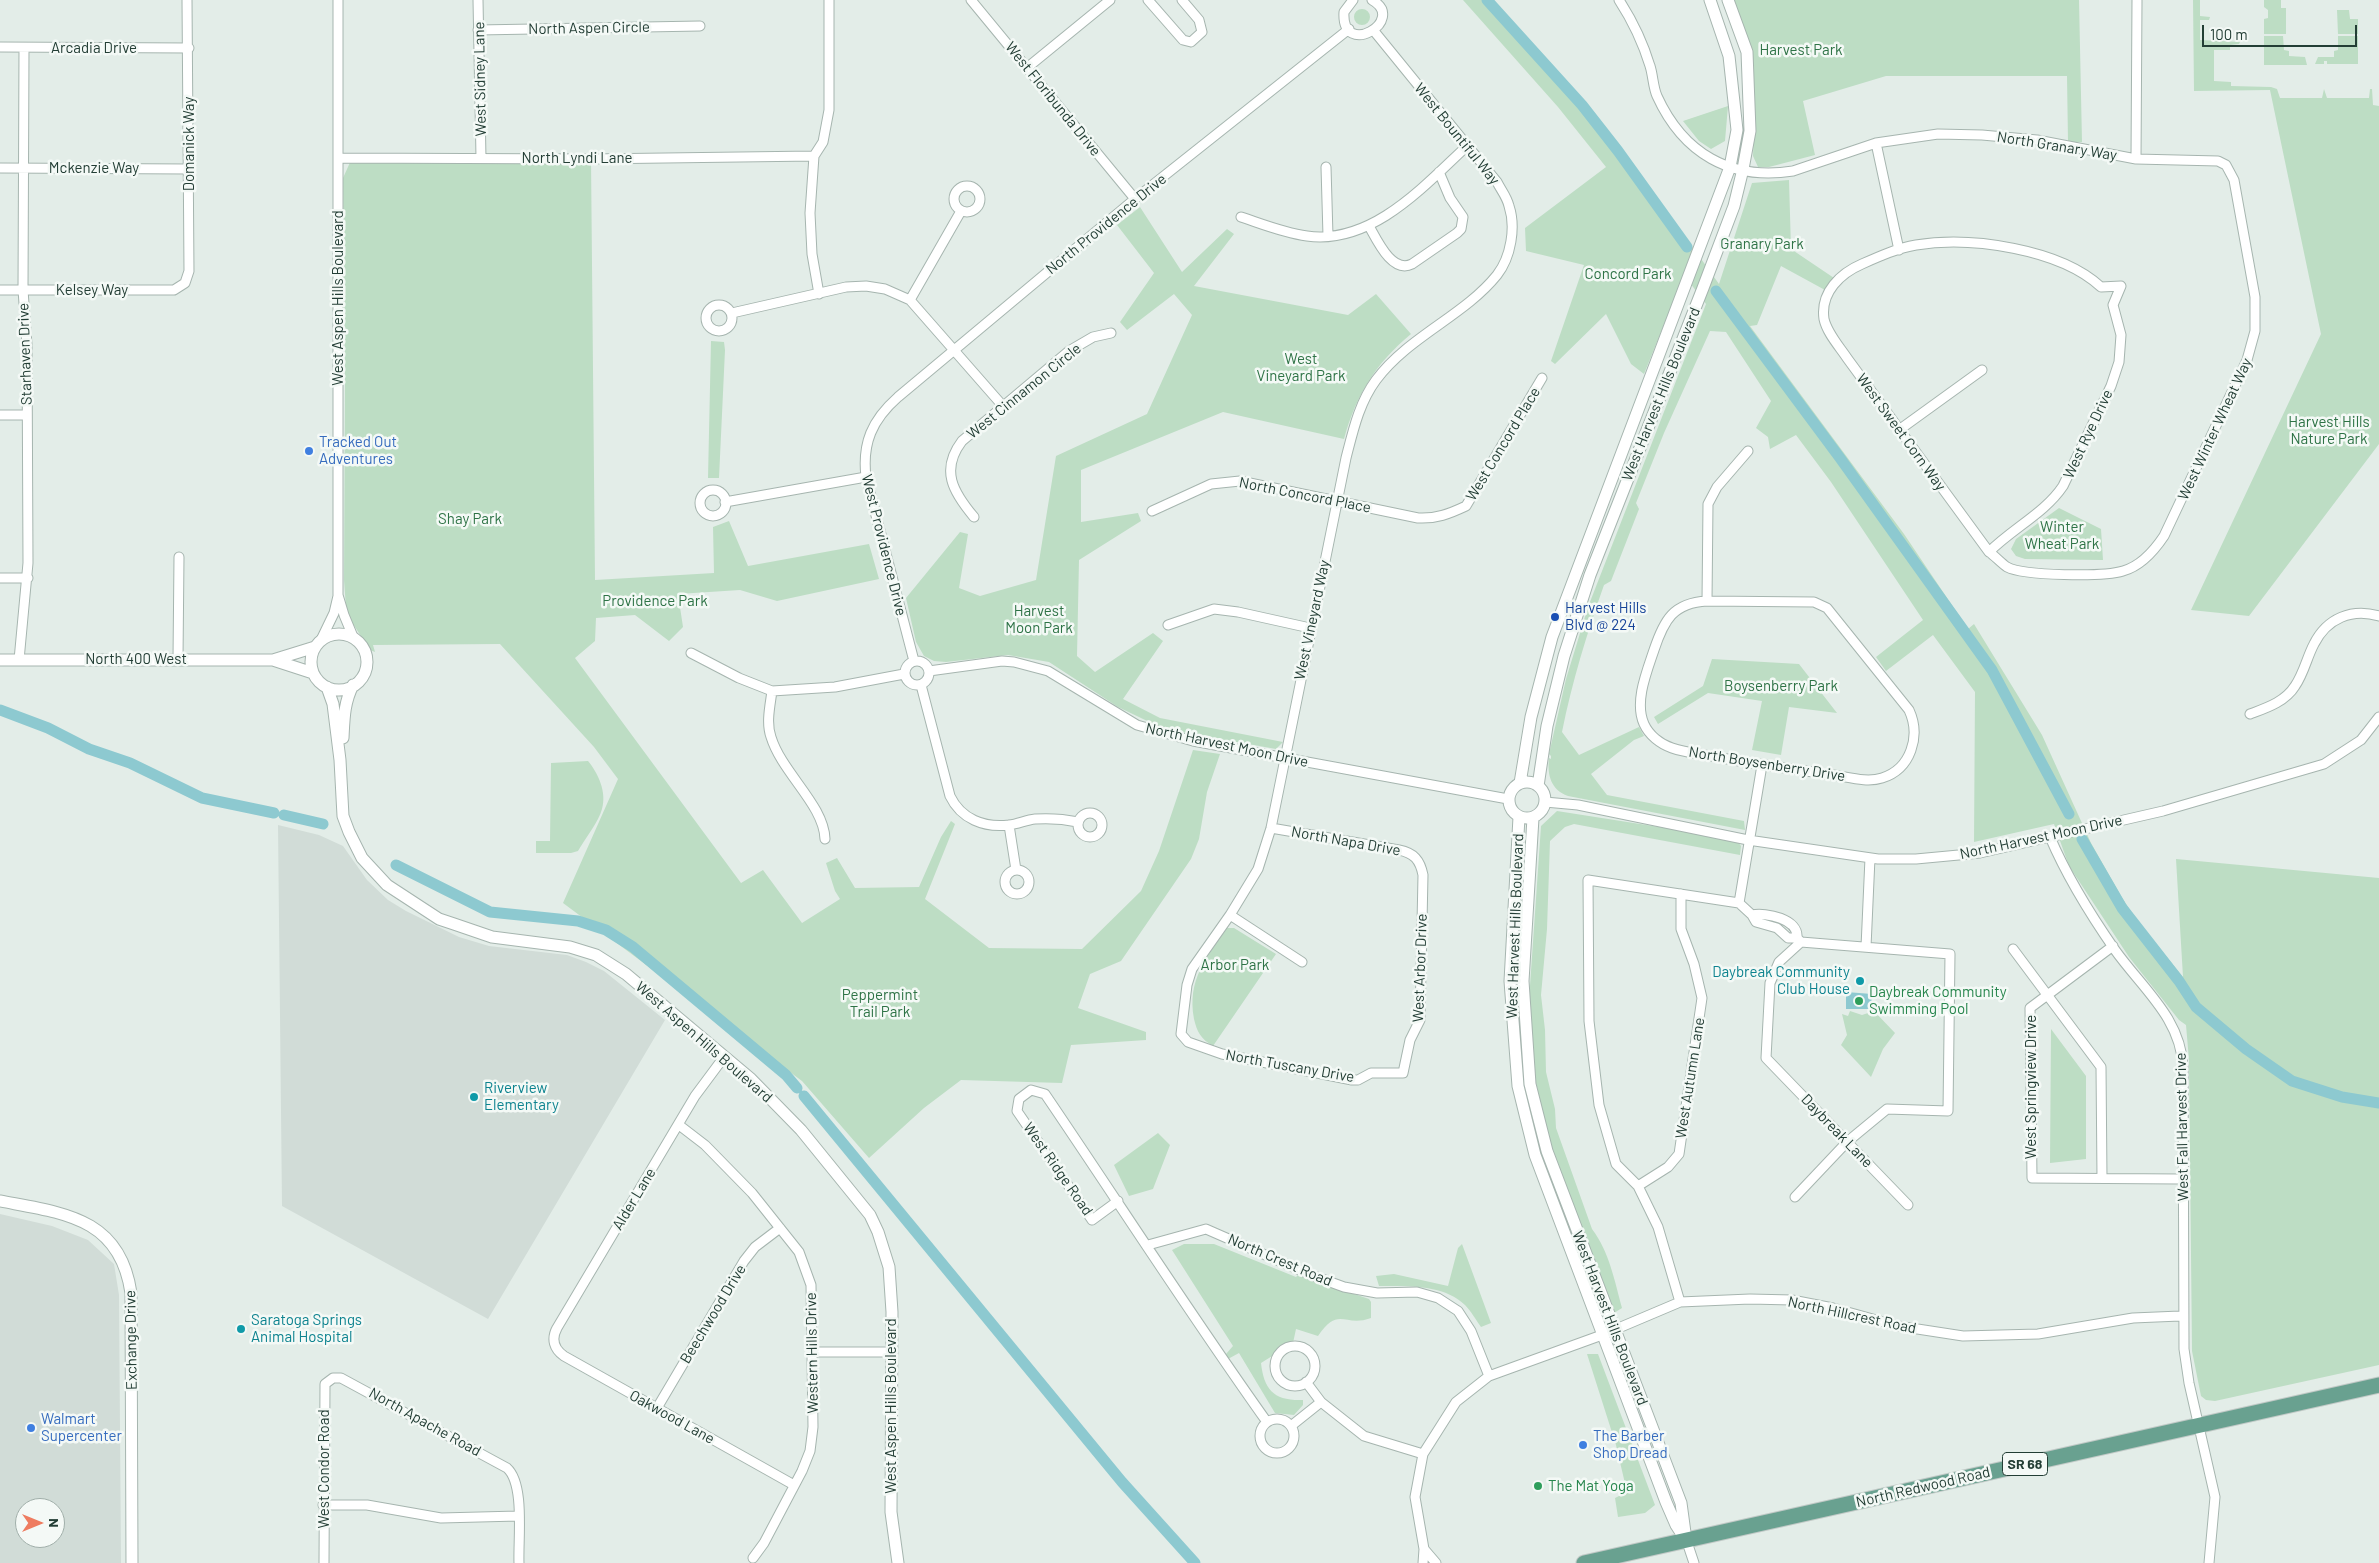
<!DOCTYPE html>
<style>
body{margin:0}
#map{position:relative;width:2379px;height:1563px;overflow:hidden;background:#e3ede8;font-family:Barlow,sans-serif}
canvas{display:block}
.north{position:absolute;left:15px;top:1498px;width:50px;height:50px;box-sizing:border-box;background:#f4f9f6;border:1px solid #a0aea9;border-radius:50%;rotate:90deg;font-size:14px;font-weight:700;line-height:20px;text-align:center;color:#233e35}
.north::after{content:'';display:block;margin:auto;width:18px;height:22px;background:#ee7c60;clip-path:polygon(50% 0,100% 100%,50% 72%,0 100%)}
.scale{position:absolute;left:2202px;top:25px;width:155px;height:22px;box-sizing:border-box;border:2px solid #233e35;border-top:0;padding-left:6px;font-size:15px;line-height:18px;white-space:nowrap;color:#233e35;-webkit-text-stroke:4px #f4f9f6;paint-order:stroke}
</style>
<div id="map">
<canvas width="2379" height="1563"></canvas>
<div class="north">N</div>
<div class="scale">100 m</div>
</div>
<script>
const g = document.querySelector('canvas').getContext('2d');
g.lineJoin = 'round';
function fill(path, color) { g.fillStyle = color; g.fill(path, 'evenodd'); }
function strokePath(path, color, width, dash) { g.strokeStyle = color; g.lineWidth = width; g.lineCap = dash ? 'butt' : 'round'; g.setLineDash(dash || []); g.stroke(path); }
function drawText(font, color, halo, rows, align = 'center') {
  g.font = font + ' Barlow,sans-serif'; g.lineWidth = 5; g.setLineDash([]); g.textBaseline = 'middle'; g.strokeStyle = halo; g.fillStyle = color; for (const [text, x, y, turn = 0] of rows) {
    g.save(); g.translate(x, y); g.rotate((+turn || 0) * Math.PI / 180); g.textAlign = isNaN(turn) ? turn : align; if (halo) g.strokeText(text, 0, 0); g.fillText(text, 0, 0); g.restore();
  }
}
fill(new Path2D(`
 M 278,825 L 319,835 L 343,846 L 367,880 L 388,900 L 406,911 L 459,937 L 489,946 L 567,955 L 586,962 L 604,971 L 665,1020 L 488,1319 L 282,1206 Z
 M 0,1214 L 52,1226 L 88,1240 L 114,1264 L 119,1295 L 121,1563 L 0,1563 ZM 25,1508 L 55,1508 L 55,1538 L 25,1538 Z`), '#d1dcd7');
fill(new Path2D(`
 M 1463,0 L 1491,0 L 1584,101 L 1626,154 L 1719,284 L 1752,183 L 1789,180 L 1791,249 L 1834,278 L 1825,290 L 1781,266 L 1757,325 L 1750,326 L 1904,534 L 1968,629 L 1974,624 L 2042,735 L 2091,843 L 2121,896 L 2135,918 L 2183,977 L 2176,859 L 2379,878 L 2379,1365 L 2215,1401 L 2206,1400 L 2201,1396 L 2192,1351 L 2189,1060 L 2186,1025 L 2179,1020 L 2129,957 L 2069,866 L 2054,824 L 1974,842 L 1975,692 L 1933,635 L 1886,671 L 1876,657 L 1923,620 L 1831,482 L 1796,435 L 1770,449 L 1768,437 L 1756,428 L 1771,401 L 1726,332 L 1710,331 L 1664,433 L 1636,503 L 1639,509 L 1611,581 L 1604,585 C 1587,633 1572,682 1562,732 L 1579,755 L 1639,727 L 1644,736 L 1634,740 L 1591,774 L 1607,795 L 1744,821 L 1745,830 L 1568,796 C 1551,790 1547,775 1549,758 L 1551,759 L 1551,756 L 1549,754 L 1566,679 L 1588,607 L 1706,304 L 1684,275 L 1644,374 L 1631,364 L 1606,314 L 1555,364 L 1551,361 L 1584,265 L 1526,251 L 1525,228 L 1606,167 L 1558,107 Z
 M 1734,0 L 2079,0 L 2082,142 L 2068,142 L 2067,76 L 1886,76 L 1803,101 L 1815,155 L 1769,167 L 1758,167 L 1753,156 L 1755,104 L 1749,45 Z
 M 2193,0 L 2200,0 L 2200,16 L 2210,17 L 2209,20 L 2200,20 L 2200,40 L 2240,42 L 2239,44 L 2230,45 L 2230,50 L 2214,50 L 2214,81 L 2231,82 L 2231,86 L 2271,87 L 2277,89 L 2280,98 L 2322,98 L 2324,89 L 2327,98 L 2369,98 L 2370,89 L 2372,89 L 2373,105 L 2379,106 L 2379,444 L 2249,616 L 2191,610 L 2321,334 L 2270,90 L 2194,91 Z
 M 2264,0 L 2281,0 L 2281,8 L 2286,8 L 2286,34 L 2264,34 L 2264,19 L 2268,18 L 2268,10 L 2264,7 Z
 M1354 17a8 8 0 1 1 16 0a8 8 0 1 1-16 0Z
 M 2337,10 L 2349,10 L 2350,19 L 2358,19 L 2358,34 L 2338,34 Z
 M 2264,36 L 2283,36 L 2284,50 L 2289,51 L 2289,56 L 2305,57 L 2307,65 L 2264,65 Z
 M 2338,36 L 2358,36 L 2358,64 L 2327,64 L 2327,61 L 2324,61 L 2324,64 L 2315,64 L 2318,57 L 2334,57 L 2334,51 L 2338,50 Z
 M 1728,106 L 1725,141 L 1711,149 L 1699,141 L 1683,121 Z
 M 352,158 L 591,159 L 595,580 L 714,573 L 713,527 L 729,521 L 748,566 L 869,544 L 879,579 L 777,601 L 740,590 L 678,594 L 683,627 L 669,641 L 635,615 L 596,618 L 595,641 L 575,658 L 741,883 L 763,870 L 802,923 L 840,899 L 835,891 L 826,863 L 837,858 L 855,888 L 919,887 L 941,837 L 951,821 L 955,824 L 925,899 L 989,948 L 1082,949 L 1141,891 L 1159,851 L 1193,750 L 1220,754 L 1207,792 L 1199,839 L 1191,859 L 1121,961 L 1090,974 L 1078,1008 L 1146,1032 L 1146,1040 L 1071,1045 L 1062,1083 L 961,1080 L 924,1108 L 869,1158 L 802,1081 L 563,903 L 618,779 L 594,747 L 500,644 L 373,645 L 375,652 L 370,650 L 351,621 L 346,608 L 344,580 L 345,381 L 343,178 Z
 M 1140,207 L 1182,272 L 1227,229 L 1234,234 L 1194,286 L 1348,315 L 1376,294 L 1411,334 C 1376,363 1356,395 1344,439 L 1223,412 L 1081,470 L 1081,522 L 1138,513 L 1141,521 L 1079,560 L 1077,656 L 1095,672 L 1153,633 L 1163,641 L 1123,699 L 1160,718 L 1283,742 L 1276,749 L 1164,729 L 1118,707 L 1049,662 L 1008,655 L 946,662 L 934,661 L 924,656 L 916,642 L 906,598 L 960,532 L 968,534 L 959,588 L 980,596 L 1036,580 L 1056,456 L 1147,414 L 1192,315 L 1174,294 L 1127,330 L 1120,322 L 1154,273 L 1117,225 Z
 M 711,341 L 724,342 L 725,350 L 719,478 L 708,478 Z
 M 2059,508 L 2101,529 L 2103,560 L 2025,559 L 2016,556 L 2011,549 L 2016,539 Z
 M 1712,659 L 1799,664 L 1837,713 L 1789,707 L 1781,755 L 1752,750 L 1762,701 L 1708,693 L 1658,724 L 1654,717 L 1703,686 Z
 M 588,761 C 598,773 607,792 602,809 C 599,821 585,839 578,851 L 571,853 L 536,853 L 536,841 L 550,841 L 551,763 Z
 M 1557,811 L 1736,839 L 1741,846 L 1740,855 L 1574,824 L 1565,827 L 1550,841 L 1547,929 L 1541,995 L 1545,1030 L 1546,1072 L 1555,1109 L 1556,1128 L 1592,1229 C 1609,1251 1615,1282 1622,1308 L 1614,1313 L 1549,1139 L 1536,1083 L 1529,1000 L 1541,826 Z
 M 1227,928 L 1234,928 L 1276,954 L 1213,1046 C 1201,1039 1197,1032 1194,1019 C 1187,979 1206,959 1227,928 Z
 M 1850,1011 L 1862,1015 L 1874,1011 L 1895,1033 L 1883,1049 L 1871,1077 L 1841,1045 L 1847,1035 L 1842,1014 L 1848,1016 Z
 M 2051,1029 L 2086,1076 L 2086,1159 L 2050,1163 Z
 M 1158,1133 L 1170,1145 L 1153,1189 L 1129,1196 L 1114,1165 Z
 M 1184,1244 L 1214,1244 L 1296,1277 L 1298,1275 L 1369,1299 L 1371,1302 L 1371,1318 C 1344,1328 1339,1305 1318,1336 L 1296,1329 L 1293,1343 L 1261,1363 C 1264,1390 1274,1401 1303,1400 L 1303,1405 L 1294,1415 L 1275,1413 L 1239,1353 L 1228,1359 L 1226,1354 L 1233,1346 L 1172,1250 Z
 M 1462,1244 L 1491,1323 L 1481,1327 C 1476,1320 1471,1311 1465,1305 C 1444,1284 1406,1286 1379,1286 L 1376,1276 L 1394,1274 L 1448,1286 L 1458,1248 Z
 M 1587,1354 L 1598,1354 L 1655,1505 L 1645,1513 L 1618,1517 L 1615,1498 L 1627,1492 L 1616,1445 Z`), '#bdddc4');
fill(new Path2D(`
 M 1846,992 L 1872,994 L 1871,1009 L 1846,1009 Z`), '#8dc9d0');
strokePath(new Path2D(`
 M 1487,0 L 1582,105 L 1618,151 L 1687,247
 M 1716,291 L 1840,458 L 1992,670 L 2069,814
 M 0,710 L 48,728 L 89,749 L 130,763 L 202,798 L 274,813
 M 284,815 L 323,824
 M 2082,839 L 2122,908 L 2179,981 L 2196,1007 L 2246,1049 L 2292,1081 L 2342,1097 L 2379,1103
 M 396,865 L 490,912 L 578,921 L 606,930 L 633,947 L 786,1075 L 797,1088
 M 804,1096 L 1122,1482 L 1195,1563`), '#8dc9d0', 11);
const minor = new Path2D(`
 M 338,0 L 338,595 L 344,615 L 354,639
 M 478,0 L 481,158
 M 971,0 L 1135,199
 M 1148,0 L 1183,40 L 1191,42 L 1202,32 L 1199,20 L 1182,0
 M 1353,0 L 1344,12 C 1341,60 1408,20 1372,0
 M 1619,0 C 1632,20 1643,43 1650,66 C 1653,75 1653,87 1657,96 C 1683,153 1730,181 1793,171 L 1876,143 L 1938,134 L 1982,135 L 2037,140 L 2136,159 L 2218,161 L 2226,165 L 2234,180 L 2255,297 L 2255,331 L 2247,360 L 2164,536 C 2154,551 2141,566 2123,571 C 2104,577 2024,576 2007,567 C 2001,563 1995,556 1989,552 L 1847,358 C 1839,346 1827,333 1824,319 C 1820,292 1841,273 1862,264 C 1880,256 1898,248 1916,245 C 1971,236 2060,249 2101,287 L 2121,286 L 2113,305 L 2121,335 L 2119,362 L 2111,386 L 2063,486 C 2045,513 2013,528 1989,552
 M 478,30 L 700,26
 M 0,47 L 189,48
 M 1028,67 L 1110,0
 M 1876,143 L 1899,250
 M 339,158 L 591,159 L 814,156
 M 2136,159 L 2137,0
 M 1326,167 L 1328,236
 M 0,168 L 189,169
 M954 199a13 13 0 1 1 26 0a13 13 0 1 1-26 0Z
 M 1241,217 C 1262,224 1284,233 1307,236 C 1372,245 1424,186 1467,146
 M 1369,226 C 1377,240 1392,274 1412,264 L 1457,233 L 1461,229 L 1463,217 L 1450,198 L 1439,172
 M 0,290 L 174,290 L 185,283 L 189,271 L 187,0
 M 819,294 L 812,254 L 810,213 L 814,156 L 823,142 L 829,110 L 829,0
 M 910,300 L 961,211
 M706 318a13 13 0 1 1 26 0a13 13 0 1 1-26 0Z
 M 732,313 L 846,287 L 866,286 L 885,289 L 910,300 L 1002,405
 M 0,415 L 27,415
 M 1899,430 L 1982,370
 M700 503a13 13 0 1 1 26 0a13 13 0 1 1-26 0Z
 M 725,502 L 866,477
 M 1152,511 L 1211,484 L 1240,481 L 1418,518 C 1436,519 1449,514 1466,506 L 1542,378
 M 974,517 C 953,492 940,470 962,441 L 1069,351 L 1093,337 L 1111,333
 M 0,578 L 28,578
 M 1707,601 L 1814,602 L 1827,608 L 1909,710 C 1921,736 1911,769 1882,778 C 1867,783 1848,777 1833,775 C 1794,769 1755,764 1716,757 C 1702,754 1686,753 1672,748 C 1660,744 1649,735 1644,724 C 1634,702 1647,671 1654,650 C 1664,620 1673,603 1707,601 Z
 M 1707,601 L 1708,504 L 1717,487 L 1748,451
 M 1168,625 L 1214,609 L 1238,612 L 1310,628
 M 321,640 L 334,613 L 338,596
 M 691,653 L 739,678 L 772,691 L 835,687 L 904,674
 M 178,658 L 179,557
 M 19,660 L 28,563 L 27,345 L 23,290 L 24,48
 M905 673a12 12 0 1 1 24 0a12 12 0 1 1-24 0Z
 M 914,661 L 866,477 C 862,443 872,420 898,397 L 1135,199 L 1349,29
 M 929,671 L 1002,661 L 1014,662 L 1048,671 L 1137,725 L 1193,741 L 1508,799
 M 921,685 L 950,796 C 961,819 984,828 1009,825 C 1018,824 1026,820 1035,819 C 1050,818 1064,819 1078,822
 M 772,691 C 770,706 766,723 771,737 C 782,773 824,805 825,839
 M 2250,714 C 2266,708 2285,702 2295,686 C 2304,673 2307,657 2314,644 C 2327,618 2352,608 2379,616
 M 1545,802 L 1578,805 L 1748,840 L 1878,859 L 1916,859 L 1980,853 L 2163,811 L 2324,764 L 2361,740 L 2379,717
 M1078 825a12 12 0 1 1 24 0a12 12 0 1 1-24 0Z
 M 1009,825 L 1016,870
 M 1271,828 L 1399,850 C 1414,853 1420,860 1423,875 L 1420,1020 L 1410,1040 L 1403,1073 L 1371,1073 L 1358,1080 L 1352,1080 L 1222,1054 L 1188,1042 L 1181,1034 L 1187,985 L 1192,969 L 1230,915 L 1258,869 L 1271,828 L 1346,458 C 1353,431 1359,403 1376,380 C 1409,336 1464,316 1497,275 C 1511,257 1516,227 1509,206 C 1507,197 1501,190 1497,182 L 1374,31
 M 2050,837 C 2067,877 2090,914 2115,950 C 2142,988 2181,1018 2183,1067 L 2184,1349 L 2189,1383 L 2215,1497 L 2209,1563
 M1005 882a12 12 0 1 1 24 0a12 12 0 1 1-24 0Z
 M 1739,903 L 1762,765
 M 1739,903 L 1752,915 L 1756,922 L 1777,928 L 1788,938 L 1797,938 C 1799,919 1766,912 1752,915
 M 1230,915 L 1302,962
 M 1801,942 L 1779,962 L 1770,983 L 1766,1058 L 1908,1205
 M 2113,946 L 2030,1008 L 2032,1178 L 2180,1179
 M 1866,947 L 1870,858
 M 2013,949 L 2101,1067 L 2102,1178
 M 724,1057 L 695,1096 L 557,1328 C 551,1339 554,1349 564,1356 L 794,1485
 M 679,1125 L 705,1145 L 752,1193 L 799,1252 L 811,1285 L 813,1427 L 810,1451 L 802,1471 L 764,1543 L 753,1558
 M 1638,1186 L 1668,1167 L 1679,1154 L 1702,998 L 1694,964 L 1681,929 L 1681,894
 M 1795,1197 L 1847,1142 L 1887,1109 L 1948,1111 L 1950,954 L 1801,942 L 1797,938
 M 1118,1201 L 1092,1220 L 1017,1111 L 1019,1099 L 1031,1090 L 1045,1094 C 1119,1203 1190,1314 1267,1422
 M 1148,1245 L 1206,1229 L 1311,1275 L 1344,1287 L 1377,1293 L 1417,1292 L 1438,1298 L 1458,1311 L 1471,1331 L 1489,1376
 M 1680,1302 L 1658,1227 L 1638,1186 L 1616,1164 L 1599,1105 L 1589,1021 L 1588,880 L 1739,903
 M1275 1366a20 20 0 1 1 40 0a20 20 0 1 1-40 0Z
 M 813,1352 L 892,1352
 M 1306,1382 L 1321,1402 L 1364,1436 L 1423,1454
 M 657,1408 L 744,1261 L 755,1247 L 780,1228
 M1260 1436a17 17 0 1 1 34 0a17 17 0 1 1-34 0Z
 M 1291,1426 L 1321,1402
 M 323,1505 L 367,1505 L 441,1518 L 518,1516
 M 1687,1542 L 1694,1563
 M 1424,1549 L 1436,1563
 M 324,1563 L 325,1384 L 333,1378 L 341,1378 L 507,1468 C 525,1484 518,1539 519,1563
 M 1423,1563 L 1424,1549 L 1415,1497 L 1423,1454 L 1456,1402 L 1489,1376 L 1602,1335 L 1680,1302 L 1750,1299 L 1792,1300 L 1833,1308 L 1898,1326 L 1963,1336 L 2038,1334 L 2133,1318 L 2180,1316`);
const tertiary = new Path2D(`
 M311 662a28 28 0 1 1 56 0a28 28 0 1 1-56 0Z
 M 0,660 L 273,660 L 313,673
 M 273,660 L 315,647
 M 327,687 L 333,704 L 340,760 L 343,816 L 349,832 L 362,858 L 387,885 L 439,919 L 454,924 L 492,937 L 570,947 L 596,955 L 626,974 L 751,1079 L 801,1130 L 870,1215 L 878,1232 L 889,1267 L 892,1312 L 891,1512 L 898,1563
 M 343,738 C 344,718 344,703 353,685
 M1509 800a18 18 0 1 1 36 0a18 18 0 1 1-36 0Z
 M 1520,783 L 1531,717 L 1552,637 L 1730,167 L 1737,130 L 1729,56 L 1710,0
 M 1538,786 L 1547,726 L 1564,656 L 1590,575 L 1703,288 L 1734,206 L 1743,169 L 1750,131 L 1747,52 L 1728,0
 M 1519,817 L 1510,981 L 1518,1086 L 1535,1155 L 1666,1502 L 1676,1525 L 1687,1542
 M 1533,818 L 1523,981 L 1530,1084 L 1547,1151 L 1681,1503 L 1686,1540
 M 0,1201 C 63,1213 120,1217 131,1293 L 132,1563`);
const primary = new Path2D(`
 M 1584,1563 L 2379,1385`);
strokePath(minor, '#a6b5af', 11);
strokePath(tertiary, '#a6b5af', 13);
strokePath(primary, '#c1c9c6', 17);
strokePath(minor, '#fff', 9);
strokePath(tertiary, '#fff', 11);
strokePath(primary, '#69a190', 15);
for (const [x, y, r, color] of [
 [309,451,5,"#3f7fe0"],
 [1555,617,5,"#1a4fb4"],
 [1860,981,5,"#0f9aa8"],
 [1859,1001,5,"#2e9e5b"],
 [474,1097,5,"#0f9aa8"],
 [241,1329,5,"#0f9aa8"],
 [31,1428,5,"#3f7fe0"],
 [1583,1445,5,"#3f7fe0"],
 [1538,1486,5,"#2e9e5b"]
]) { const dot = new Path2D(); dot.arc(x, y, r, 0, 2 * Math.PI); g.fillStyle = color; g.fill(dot); strokePath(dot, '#f4f9f6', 2); }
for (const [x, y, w] of [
 [2025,1464,45]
]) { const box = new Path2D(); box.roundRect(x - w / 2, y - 11.5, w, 23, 4); g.fillStyle = '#f4f9f6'; g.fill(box); strokePath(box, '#233e35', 1); }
drawText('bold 14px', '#233e35', null, [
 ["SR 68",2025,1464]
]);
drawText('15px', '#233e35', '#f4f9f6', [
 ["North Aspen Circle",589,28,-1],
 ["Arcadia Drive",94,48],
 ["West Sidney Lane",480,79,-91],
 ["West Floribunda Drive",1053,99,51],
 ["West Bountiful Way",1457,134,51],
 ["Domanick Way",189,144,-90],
 ["North Granary Way",2057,146,9],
 ["North Lyndi Lane",577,158],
 ["Mckenzie Way",94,168],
 ["North Providence Drive",1106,224,-39],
 ["Kelsey Way",92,290],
 ["West Aspen Hills Boulevard",338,298,-90],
 ["Starhaven Drive",25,354,-92],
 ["West Cinnamon Circle",1024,391,-39],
 ["West Harvest Hills Boulevard",1661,394,-68],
 ["West Winter Wheat Way",2215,429,-65],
 ["West Sweet Corn Way",1901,432,54],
 ["West Rye Drive",2088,434,-65],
 ["West Concord Place",1503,444,-59],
 ["North Concord Place",1305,495,11],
 ["West Providence Drive",884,545,76],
 ["West Vineyard Way",1312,620,-78],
 ["North 400 West",136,659],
 ["North Harvest Moon Drive",1227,745,12],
 ["North Boysenberry Drive",1767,764,9],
 ["North Harvest Moon Drive",2041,837,-12],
 ["North Napa Drive",1346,841,10],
 ["West Harvest Hills Boulevard",1515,926,-88],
 ["West Arbor Drive",1420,968,-88],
 ["West Aspen Hills Boulevard",704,1042,41],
 ["North Tuscany Drive",1290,1066,10],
 ["West Autumn Lane",1690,1078,-81],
 ["West Springview Drive",2031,1087,-90],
 ["West Fall Harvest Drive",2182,1127,-91],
 ["Daybreak Lane",1837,1131,46],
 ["West Ridge Road",1058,1169,55],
 ["Alder Lane",634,1199,-59],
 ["North Crest Road",1280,1260,23],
 ["Beechwood Drive",713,1314,-59],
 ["North Hillcrest Road",1852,1315,12],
 ["West Harvest Hills Boulevard",1610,1318,69],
 ["Exchange Drive",131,1340,-91],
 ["Western Hills Drive",812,1353,-91],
 ["West Aspen Hills Boulevard",891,1406,-90],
 ["Oakwood Lane",672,1417,29],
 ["North Apache Road",425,1422,29],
 ["West Condor Road",324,1469,-90],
 ["North Redwood Road",1923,1487,-13]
]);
drawText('15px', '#2e7346', '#f4f9f6', [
 ["Harvest Park",1801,50],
 ["Granary Park",1762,244],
 ["Concord Park",1628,274],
 ["West",1301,359],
 ["Vineyard Park",1301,376],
 ["Harvest Hills",2329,422],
 ["Nature Park",2329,439],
 ["Shay Park",470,519],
 ["Winter",2062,527],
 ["Wheat Park",2062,544],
 ["Providence Park",655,601],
 ["Harvest",1039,611],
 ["Moon Park",1039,628],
 ["Boysenberry Park",1781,686],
 ["Arbor Park",1235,965],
 ["Peppermint",880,995],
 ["Trail Park",880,1012]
]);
drawText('15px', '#366cbe', '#f4f9f6', [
 ["Tracked Out",319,442],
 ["Adventures",319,459],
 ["Walmart",41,1419],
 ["Supercenter",41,1436],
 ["The Barber",1593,1436],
 ["Shop Dread",1593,1453]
], 'left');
drawText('15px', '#164399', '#f4f9f6', [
 ["Harvest Hills",1565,608],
 ["Blvd @ 224",1565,625]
], 'left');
drawText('15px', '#0d838f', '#f4f9f6', [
 ["Daybreak Community",1850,972,"right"],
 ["Club House",1850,989,"right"],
 ["Riverview",484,1088],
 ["Elementary",484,1105],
 ["Saratoga Springs",251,1320],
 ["Animal Hospital",251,1337]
], 'left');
drawText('15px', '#27864d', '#f4f9f6', [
 ["Daybreak Community",1869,992],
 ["Swimming Pool",1869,1009],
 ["The Mat Yoga",1548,1486]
], 'left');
</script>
